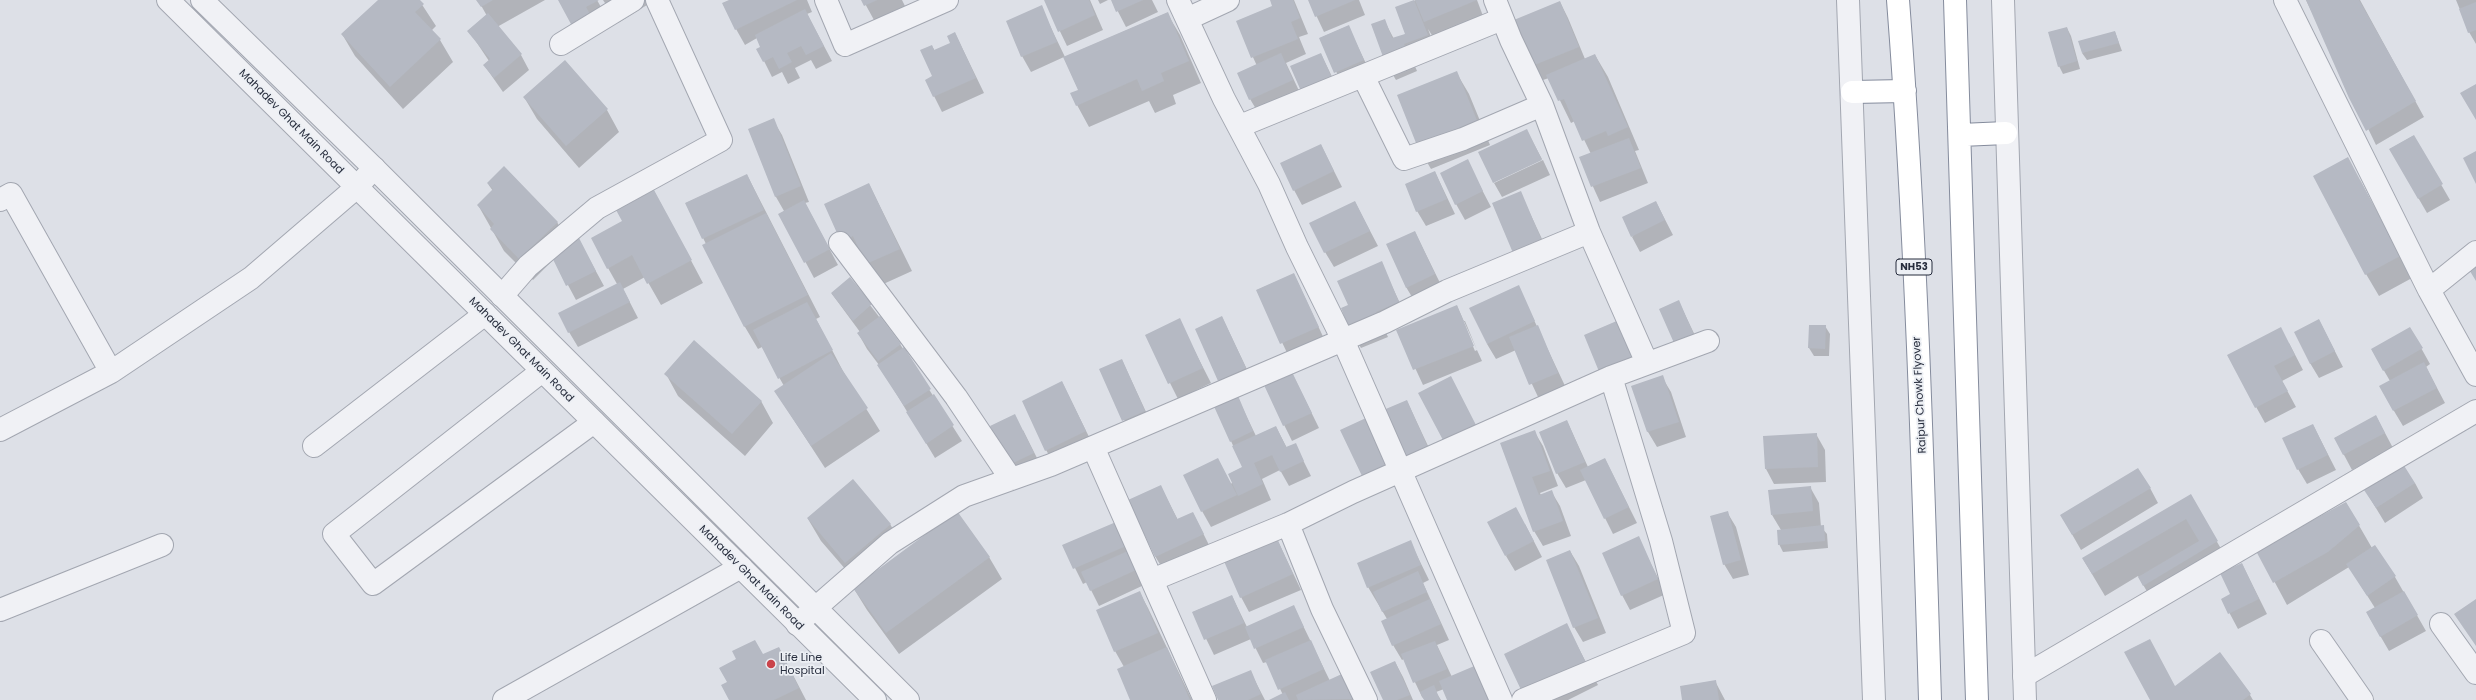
<!DOCTYPE html>
<style>
body{margin:0}
canvas{display:block;background:#dde0e7}
</style>
<canvas width="2476" height="700"></canvas>
<script>
const g = document.querySelector('canvas').getContext('2d');
g.lineJoin = 'round';
function fill(path, color) { g.fillStyle = color; g.fill(path, 'evenodd'); }
function strokePath(path, color, width, dash) { g.strokeStyle = color; g.lineWidth = width; g.lineCap = dash ? 'butt' : 'round'; g.setLineDash(dash || []); g.stroke(path); }
function drawText(font, color, halo, rows, align = 'center') {
  g.font = font + ' Poppins,sans-serif'; g.lineWidth = 3.5; g.setLineDash([]); g.textBaseline = 'middle'; g.strokeStyle = halo; g.fillStyle = color; for (const [text, x, y, turn = 0] of rows) {
    g.save(); g.translate(x, y); g.rotate((+turn || 0) * Math.PI / 180); g.textAlign = isNaN(turn) ? turn : align; if (halo) g.strokeText(text, 0, 0); g.fillText(text, 0, 0); g.restore();
  }
}
fill(new Path2D(`
 M 379,0 L 419,0 L 436,26 L 431,31 L 440,40 L 453,62 L 403,109 L 355,56 L 342,34 Z
 M 478,0 L 545,0 L 497,27 L 521,55 L 529,70 L 503,92 L 484,65 L 489,61 L 469,31 L 487,16 Z
 M 559,0 L 597,0 L 606,16 L 594,22 Z
 M 603,0 L 655,0 L 618,23 Z
 M 731,0 L 807,0 L 812,12 L 807,14 L 832,61 L 816,69 L 811,60 L 795,68 L 800,78 L 788,84 L 782,72 L 772,77 L 758,49 L 762,47 L 757,38 L 745,45 L 736,29 L 723,4 Z
 M 863,0 L 902,0 L 905,6 L 874,20 Z
 M 1045,0 L 1090,0 L 1103,30 L 1067,46 Z
 M 1098,0 L 1108,0 L 1100,4 Z
 M 1112,0 L 1152,0 L 1158,12 L 1126,27 Z
 M 1271,0 L 1294,0 L 1308,34 L 1299,37 L 1306,54 L 1286,63 L 1301,95 L 1259,114 L 1250,99 L 1257,66 L 1237,22 L 1274,7 Z
 M 1309,0 L 1359,0 L 1365,15 L 1324,32 Z
 M 1416,0 L 1477,0 L 1483,16 L 1433,37 L 1428,29 L 1436,50 L 1412,59 L 1417,71 L 1396,80 L 1387,65 L 1384,20 L 1394,39 L 1406,34 L 1396,8 Z
 M 2306,0 L 2360,0 L 2424,117 L 2376,145 Z
 M 2456,0 L 2476,0 L 2476,44 L 2469,32 Z
 M 1560,2 L 1568,18 L 1585,59 L 1595,55 L 1608,77 L 1639,150 L 1635,151 L 1648,183 L 1600,202 L 1580,158 L 1591,154 L 1575,121 L 1571,123 L 1549,78 L 1537,82 L 1528,67 Z
 M 1041,7 L 1065,57 L 1167,13 L 1180,35 L 1201,83 L 1173,95 L 1176,104 L 1155,113 L 1149,101 L 1089,127 L 1077,105 L 1079,91 L 1064,57 L 1031,72 L 1022,56 Z
 M 1348,26 L 1372,76 L 1344,88 L 1320,38 Z
 M 2067,28 L 2071,36 L 2080,69 L 2063,74 L 2059,66 Z
 M 2115,32 L 2122,51 L 2087,60 L 2082,53 Z
 M 955,33 L 984,93 L 942,112 L 926,80 L 933,77 L 932,46 L 935,51 L 951,44 Z
 M 1321,54 L 1340,93 L 1310,105 Z
 M 1456,72 L 1469,94 L 1490,145 L 1431,169 L 1418,147 Z
 M 524,97 L 607,110 L 619,132 L 579,168 L 537,119 Z
 M 773,120 L 782,135 L 809,202 L 805,203 L 838,265 L 814,278 L 780,214 L 784,211 L 776,197 L 749,130 Z
 M 1527,131 L 1542,159 L 1493,182 Z
 M 2413,136 L 2450,200 L 2427,213 L 2390,149 Z
 M 1321,145 L 1342,187 L 1302,205 L 1294,190 Z
 M 1543,160 L 1550,175 L 1502,197 L 1494,183 Z
 M 1467,161 L 1491,207 L 1465,220 L 1456,204 Z
 M 1435,172 L 1455,214 L 1426,226 L 1417,211 Z
 M 747,175 L 820,317 L 816,319 L 844,373 L 880,431 L 825,468 L 775,391 L 784,386 L 762,347 L 758,349 L 745,327 L 704,246 L 706,244 L 686,203 Z
 M 2360,180 L 2412,278 L 2379,296 L 2366,274 Z
 M 488,184 L 557,222 L 568,242 L 586,253 L 604,286 L 576,300 L 554,259 L 533,280 L 504,251 L 478,205 L 493,191 Z
 M 869,184 L 912,271 L 879,286 L 842,241 Z
 M 654,191 L 703,283 L 661,305 L 645,277 L 623,289 L 638,318 L 578,347 L 569,332 L 617,284 L 608,268 L 623,222 Z
 M 1520,192 L 1550,256 L 1523,268 Z
 M 1355,202 L 1378,246 L 1334,267 L 1325,252 Z
 M 1656,202 L 1673,235 L 1640,252 L 1632,237 Z
 M 1415,232 L 1443,289 L 1415,302 L 1406,287 Z
 M 1381,263 L 1407,318 L 1384,328 L 1388,337 L 1361,348 L 1352,333 L 1349,305 Z
 M 1294,274 L 1326,343 L 1290,359 L 1257,290 Z
 M 850,279 L 900,344 L 962,441 L 935,458 L 879,365 L 867,349 L 858,333 L 860,332 L 832,294 Z
 M 1518,286 L 1566,388 L 1539,399 L 1516,350 L 1496,359 L 1487,344 Z
 M 1679,302 L 1702,350 L 1684,358 Z
 M 1457,306 L 1482,361 L 1423,385 L 1398,331 ZM 1462,321 L 1465,321 L 1477,350 L 1475,351 Z
 M 1222,317 L 1254,384 L 1235,392 L 1256,436 L 1276,427 L 1287,448 L 1295,444 L 1311,476 L 1289,486 L 1280,470 L 1262,479 L 1271,500 L 1211,527 L 1202,511 L 1218,460 L 1231,484 L 1243,468 L 1231,441 L 1228,396 L 1219,380 Z
 M 1179,320 L 1211,383 L 1178,399 L 1146,335 Z
 M 2319,320 L 2343,367 L 2319,378 L 2310,363 Z
 M 1810,326 L 1825,326 L 1830,334 L 1829,356 L 1814,356 L 1809,348 Z
 M 2410,328 L 2430,364 L 2426,367 L 2445,403 L 2403,426 L 2394,411 L 2390,381 L 2372,350 Z
 M 2289,343 L 2303,370 L 2282,381 L 2296,407 L 2265,423 L 2228,356 Z
 M 1122,360 L 1153,427 L 1132,436 L 1100,370 Z
 M 1292,373 L 1319,428 L 1292,441 L 1265,386 Z
 M 666,374 L 761,401 L 773,423 L 745,456 L 678,396 Z
 M 1662,377 L 1671,392 L 1686,437 L 1657,447 L 1648,432 L 1632,387 Z
 M 1062,382 L 1094,447 L 1055,465 L 1046,450 Z
 M 1407,401 L 1436,463 L 1411,474 Z
 M 2376,416 L 2393,448 L 2352,470 L 2335,438 Z
 M 1567,421 L 1588,467 L 1605,459 L 1637,523 L 1613,534 L 1586,480 L 1566,488 L 1557,473 Z
 M 2313,425 L 2336,470 L 2307,484 L 2298,469 Z
 M 1023,430 L 1042,468 L 1018,480 L 1010,465 Z
 M 1534,431 L 1543,446 L 1558,486 L 1540,493 L 1541,495 L 1551,491 L 1560,506 L 1571,536 L 1543,546 L 1534,531 L 1501,444 Z
 M 1816,434 L 1825,450 L 1826,482 L 1774,484 L 1766,469 Z
 M 2415,483 L 2423,498 L 2385,523 L 2365,490 Z
 M 1161,487 L 1178,520 L 1193,513 L 1211,549 L 1164,571 L 1155,556 Z
 M 1810,487 L 1819,503 L 1821,527 L 1827,534 L 1828,548 L 1783,552 L 1779,544 L 1781,530 L 1772,515 Z
 M 2150,488 L 2158,503 L 2081,550 L 2061,515 Z
 M 2190,496 L 2230,564 L 2156,607 L 2138,576 L 2105,596 L 2083,559 Z
 M 2346,503 L 2372,548 L 2375,546 L 2395,577 L 2426,631 L 2389,651 L 2367,613 L 2375,608 L 2349,567 L 2287,605 L 2258,551 Z
 M 1727,512 L 1736,527 L 1749,575 L 1733,579 L 1724,564 Z
 M 808,519 L 890,524 L 903,546 L 869,577 L 989,557 L 1002,579 L 899,654 L 867,610 L 854,589 L 859,585 L 821,541 Z
 M 1116,523 L 1144,585 L 1099,606 L 1087,582 L 1083,584 L 1064,546 Z
 M 1525,524 L 1542,557 L 1515,571 L 1506,556 Z
 M 1276,537 L 1301,590 L 1249,612 L 1241,597 Z
 M 1638,538 L 1666,594 L 1630,610 L 1622,595 Z
 M 1410,541 L 1429,580 L 1423,583 L 1449,640 L 1437,645 L 1452,677 L 1449,700 L 1444,689 L 1436,692 L 1441,700 L 1425,700 L 1422,697 L 1404,659 L 1402,660 L 1393,645 L 1387,619 L 1368,587 Z
 M 1570,551 L 1579,566 L 1606,633 L 1583,642 L 1574,627 Z
 M 2242,564 L 2267,614 L 2238,629 L 2222,599 L 2232,595 Z
 M 1140,593 L 1148,608 L 1192,700 L 1131,700 L 1124,667 L 1115,651 Z
 M 1232,596 L 1247,627 L 1294,607 L 1330,681 L 1357,700 L 1272,700 L 1283,695 L 1267,662 L 1263,663 L 1251,639 L 1214,655 L 1193,612 Z
 M 1566,624 L 1598,685 L 1568,700 L 1528,700 Z
 M 779,648 L 806,700 L 730,700 L 728,683 L 738,660 L 763,655 Z
 M 1395,662 L 1403,677 L 1413,700 L 1384,700 Z
 M 1250,671 L 1265,700 L 1219,700 Z
 M 1715,681 L 1725,700 L 1683,700 Z
 M 2175,686 L 2250,695 L 2253,700 L 2151,700 Z`), '#0003');
fill(new Path2D(`
 M 378,0 L 420,0 L 424,4 L 415,12 L 441,39 L 390,87 L 341,34 Z
 M 476,0 L 493,0 L 481,7 Z
 M 558,0 L 599,0 L 586,7 L 591,16 L 572,26 Z
 M 729,0 L 797,0 L 735,30 L 722,3 Z
 M 861,0 L 877,0 L 864,6 Z
 M 1044,0 L 1089,0 L 1095,15 L 1058,32 Z
 M 1111,0 L 1143,0 L 1116,12 Z
 M 1270,0 L 1293,0 L 1300,18 L 1291,22 L 1298,39 L 1251,58 L 1236,21 L 1272,6 Z
 M 1308,0 L 1355,0 L 1315,17 Z
 M 1414,0 L 1428,35 L 1404,44 L 1409,56 L 1386,65 L 1371,24 L 1385,19 L 1392,38 L 1405,34 L 1395,7 Z
 M 1415,0 L 1477,0 L 1424,22 Z
 M 2306,0 L 2359,0 L 2416,101 L 2366,131 L 2349,98 Z
 M 1560,1 L 1579,47 L 1527,68 L 1509,22 Z
 M 2476,2 L 2476,30 L 2468,33 L 2459,9 Z
 M 1042,5 L 1057,42 L 1021,57 L 1006,21 Z
 M 805,9 L 824,46 L 806,55 L 801,46 L 787,53 L 792,62 L 779,69 L 773,57 L 763,62 L 756,49 L 760,47 L 755,35 Z
 M 1168,12 L 1189,61 L 1161,73 L 1164,81 L 1142,91 L 1137,79 L 1076,106 L 1070,93 L 1078,90 L 1063,57 Z
 M 488,13 L 522,54 L 494,78 L 483,65 L 490,59 L 467,31 Z
 M 1349,25 L 1364,60 L 1334,73 L 1319,38 Z
 M 2067,27 L 2077,61 L 2058,67 L 2048,32 Z
 M 2115,31 L 2119,43 L 2082,53 L 2078,41 Z
 M 955,32 L 976,78 L 933,97 L 925,80 L 932,76 L 920,50 L 932,45 L 934,50 L 950,43 L 947,36 Z
 M 1281,53 L 1293,80 L 1249,100 L 1237,73 Z
 M 1321,53 L 1332,78 L 1301,91 L 1290,66 Z
 M 1595,54 L 1628,127 L 1608,136 L 1606,131 L 1582,141 L 1564,99 L 1558,101 L 1546,75 Z
 M 565,60 L 608,109 L 566,146 L 523,97 Z
 M 1457,71 L 1478,123 L 1418,148 L 1397,95 Z
 M 2476,84 L 2476,120 L 2460,93 Z
 M 774,118 L 801,186 L 775,197 L 748,129 Z
 M 1527,129 L 1542,160 L 1493,183 L 1478,152 Z
 M 2414,135 L 2443,184 L 2418,199 L 2389,149 Z
 M 1629,138 L 1641,168 L 1591,187 L 1579,157 Z
 M 1321,144 L 1334,171 L 1293,191 L 1280,163 Z
 M 2476,151 L 2476,184 L 2463,158 Z
 M 2348,157 L 2400,256 L 2365,275 L 2313,176 Z
 M 1468,159 L 1483,191 L 1455,205 L 1440,173 Z
 M 504,166 L 558,222 L 519,259 L 490,229 L 494,224 L 477,205 L 493,189 L 487,183 Z
 M 1435,171 L 1447,199 L 1416,212 L 1405,184 Z
 M 747,174 L 764,210 L 702,239 L 685,203 Z
 M 869,183 L 900,249 L 866,264 L 853,236 L 841,242 L 824,204 Z
 M 654,190 L 692,260 L 647,284 L 632,255 L 607,269 L 591,238 L 622,221 L 616,210 Z
 M 1521,191 L 1542,241 L 1513,253 L 1492,203 Z
 M 804,200 L 830,249 L 804,263 L 778,214 Z
 M 1355,201 L 1370,231 L 1324,253 L 1309,223 Z
 M 1656,201 L 1665,220 L 1631,237 L 1622,217 Z
 M 766,213 L 808,295 L 744,327 L 702,245 Z
 M 1415,231 L 1435,274 L 1406,288 L 1386,244 Z
 M 578,236 L 596,271 L 566,286 L 549,251 Z
 M 2476,256 L 2476,281 L 2465,263 Z
 M 1382,261 L 1399,302 L 1376,312 L 1380,321 L 1351,333 L 1341,308 L 1348,305 L 1337,281 Z
 M 1294,273 L 1319,327 L 1280,344 L 1256,290 Z
 M 850,277 L 872,304 L 853,321 L 831,293 Z
 M 620,282 L 630,302 L 568,333 L 558,313 Z
 M 1519,285 L 1535,321 L 1487,344 L 1469,308 Z
 M 1679,300 L 1694,335 L 1674,343 L 1659,309 Z
 M 807,302 L 833,350 L 778,379 L 753,330 Z
 M 1457,305 L 1474,346 L 1413,370 L 1396,330 Z
 M 880,316 L 901,344 L 878,361 L 857,333 Z
 M 1222,316 L 1246,368 L 1218,381 L 1195,329 Z
 M 1180,318 L 1203,368 L 1168,384 L 1145,335 Z
 M 2319,319 L 2335,351 L 2310,364 L 2294,332 Z
 M 1619,320 L 1635,359 L 1600,374 L 1584,335 Z
 M 1538,325 L 1558,373 L 1529,385 L 1509,337 Z
 M 1809,325 L 1826,325 L 1825,349 L 1808,348 Z
 M 2281,327 L 2295,355 L 2274,366 L 2288,391 L 2255,408 L 2227,355 Z
 M 2410,327 L 2423,348 L 2383,371 L 2371,349 Z
 M 694,340 L 762,401 L 732,434 L 664,374 Z
 M 904,347 L 931,389 L 904,406 L 877,365 Z
 M 831,353 L 868,408 L 811,446 L 774,391 Z
 M 1122,359 L 1145,411 L 1122,421 L 1099,369 Z
 M 2424,362 L 2437,388 L 2393,411 L 2379,386 Z
 M 1292,372 L 1312,413 L 1283,426 L 1264,385 Z
 M 1663,375 L 1679,422 L 1647,432 L 1631,386 Z
 M 1451,376 L 1476,425 L 1444,442 L 1418,393 Z
 M 1062,381 L 1086,431 L 1045,451 L 1022,401 Z
 M 1236,391 L 1253,431 L 1230,442 L 1212,402 Z
 M 934,394 L 954,425 L 926,444 L 906,412 Z
 M 1407,400 L 1428,448 L 1401,459 L 1381,411 Z
 M 1015,414 L 1034,453 L 1009,465 L 990,426 Z
 M 2376,415 L 2385,433 L 2343,455 L 2334,438 Z
 M 1366,418 L 1388,464 L 1362,476 L 1340,430 Z
 M 1567,420 L 1585,462 L 1556,474 L 1539,432 Z
 M 2313,424 L 2328,455 L 2297,470 L 2282,438 Z
 M 1276,426 L 1286,447 L 1296,443 L 1304,461 L 1280,472 L 1272,455 L 1254,463 L 1263,484 L 1238,496 L 1228,474 L 1242,467 L 1232,446 Z
 M 1535,430 L 1550,471 L 1532,477 L 1539,495 L 1552,490 L 1563,521 L 1533,532 L 1500,443 Z
 M 1817,433 L 1818,467 L 1765,469 L 1763,436 Z
 M 1218,458 L 1237,495 L 1201,512 L 1183,475 Z
 M 1605,458 L 1629,507 L 1604,519 L 1580,470 Z
 M 2403,464 L 2415,483 L 2376,508 L 2364,490 Z
 M 2138,468 L 2151,488 L 2072,535 L 2060,515 Z
 M 853,479 L 891,524 L 845,563 L 807,518 Z
 M 1161,485 L 1177,519 L 1193,512 L 1204,534 L 1155,557 L 1128,500 Z
 M 1811,486 L 1813,511 L 1771,515 L 1768,490 Z
 M 2191,494 L 2218,541 L 2143,586 L 2138,577 L 2199,541 L 2186,519 L 2092,574 L 2082,558 Z
 M 2346,502 L 2360,525 L 2328,552 L 2273,583 L 2256,551 Z
 M 1516,507 L 1534,541 L 1505,556 L 1487,522 Z
 M 957,511 L 990,557 L 886,633 L 853,588 Z
 M 1728,511 L 1741,560 L 1723,565 L 1710,516 Z
 M 1116,522 L 1126,546 L 1073,569 L 1062,545 Z
 M 1824,525 L 1825,541 L 1778,545 L 1777,530 Z
 M 1276,536 L 1293,574 L 1240,598 L 1223,559 Z
 M 1639,536 L 1658,579 L 1621,596 L 1602,553 Z
 M 1411,540 L 1421,565 L 1367,588 L 1357,563 Z
 M 2375,545 L 2396,576 L 2367,596 L 2346,564 Z
 M 1570,550 L 1598,618 L 1573,628 L 1546,560 Z
 M 1128,551 L 1136,570 L 1090,591 L 1081,572 Z
 M 2242,563 L 2259,599 L 2228,614 L 2221,599 L 2230,594 L 2220,573 Z
 M 1418,571 L 1427,592 L 1382,612 L 1373,592 Z
 M 1140,591 L 1158,633 L 1114,652 L 1096,610 Z
 M 2404,591 L 2418,615 L 2380,637 L 2366,612 Z
 M 1232,595 L 1244,623 L 1204,640 L 1192,612 Z
 M 1430,599 L 1441,624 L 1392,646 L 1381,621 Z
 M 2476,599 L 2476,646 L 2454,614 Z
 M 1294,605 L 1304,627 L 1254,649 L 1245,627 Z
 M 1567,623 L 1586,663 L 1523,694 L 1504,654 Z
 M 2150,639 L 2175,686 L 2220,652 L 2251,694 L 2243,700 L 2150,700 L 2124,652 Z
 M 755,640 L 763,654 L 779,647 L 799,688 L 774,700 L 729,700 L 721,685 L 727,682 L 719,668 L 736,659 L 732,651 Z
 M 1311,640 L 1324,669 L 1278,690 L 1265,660 Z
 M 1435,641 L 1447,669 L 1413,683 L 1401,654 Z
 M 1167,647 L 1190,700 L 1130,700 L 1117,669 Z
 M 1395,661 L 1410,695 L 1397,700 L 1383,700 L 1370,672 Z
 M 1479,664 L 1495,700 L 1447,700 L 1439,681 Z
 M 1251,670 L 1261,694 L 1248,700 L 1218,700 L 1212,686 Z
 M 1344,673 L 1355,699 L 1298,700 L 1296,695 Z
 M 1716,680 L 1719,700 L 1682,700 L 1680,686 Z
 M 1434,685 L 1440,700 L 1424,700 L 1420,692 Z
 M 1285,692 L 1289,700 L 1269,700 Z`), '#b5b9c3');
const minor = new Path2D(`
 M 826,0 L 845,45 L 947,0
 M 1178,0 L 1224,99 L 1269,184 L 1297,247 L 1343,340 L 1501,700
 M 1495,0 L 1511,40 L 1542,105 L 1589,232 L 1647,363
 M 2285,0 L 2429,290 L 2476,375
 M 1187,19 L 1228,0
 M 561,44 L 633,0
 M 1363,76 L 1404,159 L 1463,139 L 1542,105
 M 1240,126 L 1502,19
 M 0,200 L 11,194 L 111,372
 M 840,243 L 956,397 L 1011,479
 M 2429,290 L 2476,252
 M 502,296 L 528,266 L 597,208 L 721,140 L 657,0
 M 542,371 L 334,534 L 373,584 L 594,422
 M 0,430 L 111,372 L 251,278 L 357,187 L 374,168
 M 314,446 L 485,314
 M 1093,447 L 1205,700
 M 1288,524 L 1322,609 L 1366,700
 M 1152,580 L 1288,524 L 1353,492 L 1611,377 L 1708,341
 M 0,610 L 162,545
 M 797,624 L 890,543 L 964,496 L 1051,465 L 1385,322 L 1447,291 L 1589,232
 M 2441,624 L 2476,673
 M 2321,641 L 2362,700
 M 2024,676 L 2476,411
 M 504,700 L 741,567
 M 1523,700 L 1684,633 L 1661,541 L 1611,377`);
const tertiary = new Path2D(`
 M 168,0 L 875,700
 M 202,0 L 374,168 L 908,700
 M 1848,0 L 1874,700
 M 2003,0 L 2025,700`);
const trunk = new Path2D(`
 M 1898,0 C 1916,233 1923,467 1930,700
 M 1955,0 L 1977,700
 M 1852,92 L 1905,91
 M 1961,135 L 2006,133`);
strokePath(minor, '#a3a7b1', 24);
strokePath(tertiary, '#a3a7b1', 24);
strokePath(trunk, '#858c9d', 24);
strokePath(minor, '#f0f1f5', 22);
strokePath(tertiary, '#f0f1f5', 22);
strokePath(trunk, '#fff', 22);
for (const [x, y, r, color] of [
 [771,664,5,"#ca444b"]
]) { const dot = new Path2D(); dot.arc(x, y, r, 0, 2 * Math.PI); g.fillStyle = color; g.fill(dot); strokePath(dot, '#eceff4', 1.5); }
for (const [x, y, w] of [
 [1914,267,36]
]) { const box = new Path2D(); box.roundRect(x - w / 2, y - 8, w, 16, 3); g.fillStyle = '#eceff4'; g.fill(box); strokePath(box, '#272d3d', 1); }
drawText('bold 10px', '#272d3d', null, [
 ["NH53",1914,267]
]);
drawText('11px', '#272d3d', '#eceff4', [
 ["Mahadev Ghat Main Road",291,122,45],
 ["Mahadev Ghat Main Road",521,350,45],
 ["Raipur Chowk Flyover",1920,395,-93],
 ["Mahadev Ghat Main Road",751,578,45]
]);
drawText('11px', '#272d3d', '#eceff4', [
 ["Life Line",780,658],
 ["Hospital",780,671]
], 'left');
</script>
